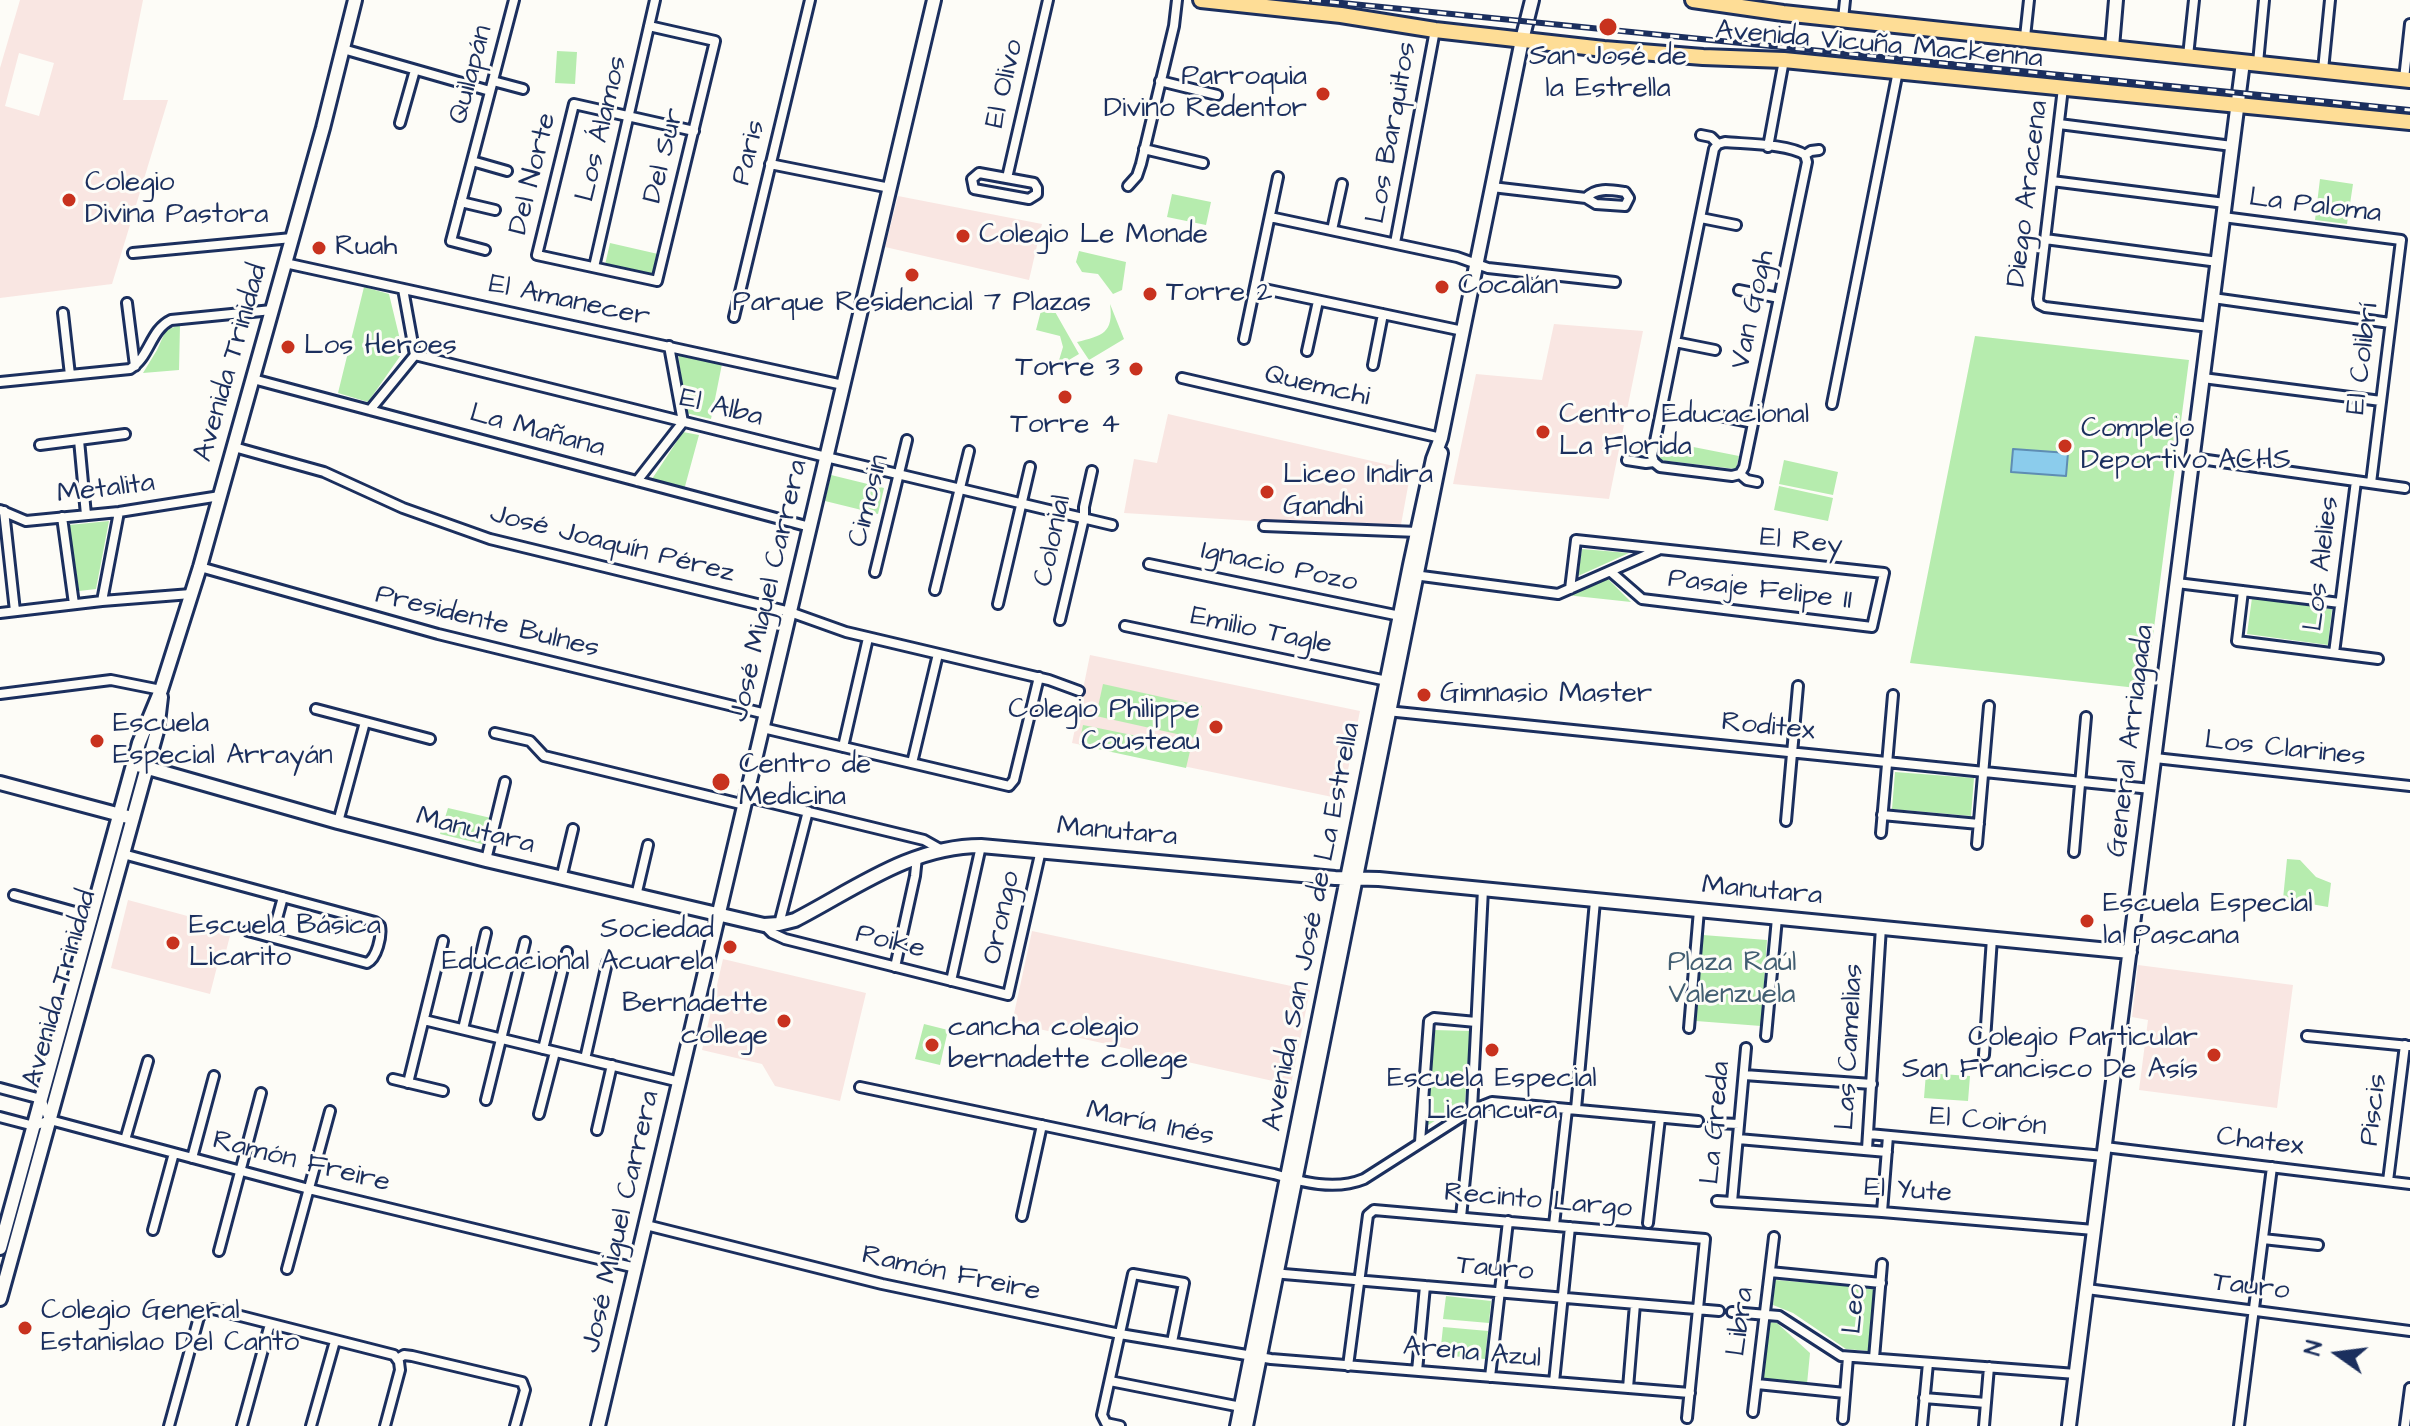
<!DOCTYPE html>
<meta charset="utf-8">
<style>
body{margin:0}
#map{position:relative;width:2410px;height:1426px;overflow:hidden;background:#fdfcf7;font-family:"Architects Daughter",sans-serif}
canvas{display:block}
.north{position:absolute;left:2298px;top:1314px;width:80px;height:80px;-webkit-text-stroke:6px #fdfcf7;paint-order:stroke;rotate:284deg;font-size:22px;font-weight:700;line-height:32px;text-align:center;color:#1b2f5e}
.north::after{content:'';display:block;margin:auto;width:28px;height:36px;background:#1b2f5e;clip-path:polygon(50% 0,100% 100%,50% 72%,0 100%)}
</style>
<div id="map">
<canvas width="2410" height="1426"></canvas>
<div class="north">N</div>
</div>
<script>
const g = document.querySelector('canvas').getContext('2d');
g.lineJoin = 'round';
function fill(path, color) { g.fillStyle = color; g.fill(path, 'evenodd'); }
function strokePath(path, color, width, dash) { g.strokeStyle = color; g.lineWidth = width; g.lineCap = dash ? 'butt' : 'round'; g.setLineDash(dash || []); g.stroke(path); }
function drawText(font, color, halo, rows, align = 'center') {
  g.font = font + ' "Architects Daughter",sans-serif'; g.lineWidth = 6; g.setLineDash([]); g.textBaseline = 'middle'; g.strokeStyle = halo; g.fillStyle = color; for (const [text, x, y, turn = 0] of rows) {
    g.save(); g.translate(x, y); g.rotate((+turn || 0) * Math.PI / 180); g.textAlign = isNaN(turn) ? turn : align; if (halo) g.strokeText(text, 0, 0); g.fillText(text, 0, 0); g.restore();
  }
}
fill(new Path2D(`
 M 20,0 L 143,0 L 123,100 L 168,100 L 112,284 L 0,298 L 0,68 ZM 19,53 L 54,63 L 39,116 L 5,106 Z
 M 898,196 L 1042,224 L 1029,280 L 885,247 Z
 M 1554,324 L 1643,331 L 1609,499 L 1453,484 L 1476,374 L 1542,380 Z
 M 1168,414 L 1411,470 L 1400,530 L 1124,513 L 1134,459 L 1157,463 Z
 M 1090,655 L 1360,711 L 1342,799 L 1072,743 Z
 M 128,900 L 232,928 L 224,959 L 219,959 L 210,994 L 111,968 Z
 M 1032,931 L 1310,990 L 1291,1085 L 1012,1023 Z
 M 723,959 L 866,993 L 840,1101 L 775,1086 L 762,1064 L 702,1050 Z
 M 2138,965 L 2293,985 L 2277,1108 L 2139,1090 L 2148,1020 L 2132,1017 Z`), '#f9e6e2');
fill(new Path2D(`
 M 557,51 L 577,52 L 575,84 L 555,83 Z
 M 2320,179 L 2353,184 L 2347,224 L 2315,220 Z
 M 1172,194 L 1211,202 L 1206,225 L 1167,217 Z
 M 610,243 L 658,254 L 653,276 L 605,265 Z
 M 1079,251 L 1126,262 L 1122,290 L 1113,294 L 1098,274 L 1082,272 L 1076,262 Z
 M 364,287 L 389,294 L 403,352 L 368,402 L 338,393 Z
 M 1110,304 L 1124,339 L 1089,360 L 1077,342 C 1102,336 1114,333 1110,304 Z
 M 1042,307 L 1054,310 L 1079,354 L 1057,367 L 1063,347 L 1060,336 L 1036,330 Z
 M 180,325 L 179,370 L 143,373 L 157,350 L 166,330 Z
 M 1975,336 L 2189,360 L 2146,689 L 1910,663 Z
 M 678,353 L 722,364 L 711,419 L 686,413 Z
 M 683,432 L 699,435 L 684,490 L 650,482 Z
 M 1663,441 L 1739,456 L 1736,469 L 1659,460 Z
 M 1784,460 L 1838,472 L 1833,495 L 1779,484 Z
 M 831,475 L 884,488 L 878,514 L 825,501 Z
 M 1779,486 L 1833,498 L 1828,521 L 1774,510 Z
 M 109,521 L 96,589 L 79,591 L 69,525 Z
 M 1582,549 L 1629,553 L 1578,576 Z
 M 1605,576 L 1631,602 L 1566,595 Z
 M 2252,598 L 2332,609 L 2328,645 L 2247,634 Z
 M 1103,684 L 1202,706 L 1195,738 L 1096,716 Z
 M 1083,725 L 1191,747 L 1186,768 L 1079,745 Z
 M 1895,772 L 1974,778 L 1971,816 L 1892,809 Z
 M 448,808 L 491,818 L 486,845 L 440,834 Z
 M 2287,859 L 2300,860 L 2316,877 L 2331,883 L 2328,907 L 2283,899 Z
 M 1703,935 L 1767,940 L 1761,1026 L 1696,1021 Z
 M 924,1024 L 948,1030 L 940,1065 L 915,1059 Z
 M 1433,1030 L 1470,1031 L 1465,1102 L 1425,1127 Z
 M 1926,1073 L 1970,1076 L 1968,1101 L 1924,1098 Z
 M 1775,1280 L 1874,1288 L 1869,1351 L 1846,1349 L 1793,1313 L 1773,1305 Z
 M 1446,1296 L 1491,1301 L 1489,1323 L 1443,1319 Z
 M 1768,1322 L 1777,1323 L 1810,1353 L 1807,1384 L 1762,1380 Z
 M 1443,1327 L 1488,1331 L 1485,1359 L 1440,1355 Z`), '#b6ecae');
const water = new Path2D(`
 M 2013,449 L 2068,453 L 2066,476 L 2011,472 Z`);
fill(water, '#8bccec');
strokePath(water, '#5e8db3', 2);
const street = new Path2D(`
 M 1843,19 L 1845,0
 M 649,26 L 715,41 L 657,281 L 537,255 L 574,104 L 694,131
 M 2025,37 L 2029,0
 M 343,49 L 490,91
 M 2188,56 L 2194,0
 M 2258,63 L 2264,0
 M 2323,70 L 2330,0
 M 2404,79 L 2410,24
 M 493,81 L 523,89
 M 1160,81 L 1217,95
 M 2063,88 L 2038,299 L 2039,304 L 2045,307 L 2209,327
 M 400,123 L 415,70
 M 2059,124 L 2232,146
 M 1701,135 L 1711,137 L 1718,144 L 1725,142 C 1746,144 1789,144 1805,155 L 1811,151 L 1819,150
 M 1768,147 L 1784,60
 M 1144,149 L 1203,163
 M 472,161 L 507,171
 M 770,164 L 890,188
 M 979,173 L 1034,183 L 1037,188 L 1037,194 L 1029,199 L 974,189 L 972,179 Z
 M 1007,178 L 1048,0
 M 2052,181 L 2225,203
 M 1128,186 L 1137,176 L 1141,164 L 1174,26 L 1177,0
 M 1492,187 L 1586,198 L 1596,204 L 1625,206 L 1629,198 L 1625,192 C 1611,190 1596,187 1586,198
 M 461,202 L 495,210
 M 1270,217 L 1457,257 L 1488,268 L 1615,282
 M 2223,217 L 2401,240 L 2371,483
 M 1701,218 L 1736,225
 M 1332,230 L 1342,184
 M 2045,239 L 2218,262
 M 1395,243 L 1435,30
 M 485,250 L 451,241 L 514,0
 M 133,253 L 292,238
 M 285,263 L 843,385
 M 594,267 L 655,0
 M 1255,287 L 1463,331
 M 1739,290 L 1779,298
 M 2213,298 L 2390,323
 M 127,303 L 135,366
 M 63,313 L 70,375
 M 734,317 L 810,0
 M 1244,339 L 1278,177
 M 1675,342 L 1715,350
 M 1307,351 L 1318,301
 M 415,355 L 826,457 L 1112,525
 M 1373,365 L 1383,314
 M 1182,378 L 1441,438
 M 2203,378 L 2381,401
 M 253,379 L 810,527
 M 0,382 L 130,369 C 150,357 150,330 171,320 L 272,310
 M 1832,404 L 1898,71
 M 370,410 L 415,355 L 403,289
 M 1715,415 L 1753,423
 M 79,440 L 86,515
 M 40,445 L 125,434
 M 234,447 L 324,472 L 403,508 L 490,539 L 790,612 L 846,632 L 1049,680 L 1079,691
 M 2193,458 L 2405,488
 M 1627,460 L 1646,463 L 1654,462 L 1660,467 L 1732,476 L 1740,474 L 1747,480 L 1757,482
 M 1654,462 L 1652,456 L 1714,149 L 1718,144
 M 1740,474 L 1744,467 L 1807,162 L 1805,155
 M 637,481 L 683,422 L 669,346
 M 0,510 L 26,521 L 119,512 L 220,496
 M 4,511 L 15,611
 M 62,517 L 74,604
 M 1264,526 L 1418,532
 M 1149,564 L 1400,616
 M 200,567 L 438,634 L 766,714
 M 875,572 L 907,440
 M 1414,575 L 1558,594 L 1658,550
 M 2177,583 L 2340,603
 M 1570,589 L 1576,540 L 1884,573 L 1872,627 L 1642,599 L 1611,572
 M 935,590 L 969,451
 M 2243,591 L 2237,641 L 2378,659
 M 102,601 L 119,512
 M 998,604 L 1030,467
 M 0,613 L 102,601 L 191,594
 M 1060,620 L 1084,518 L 1084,507 L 1092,471
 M 1125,626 L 1387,681
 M 2334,653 L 2356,481
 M 0,694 L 111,680 L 161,690
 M 316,709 L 430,739
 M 1387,711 L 2151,789
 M 763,728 L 1009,786 L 1014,780 L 1039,677
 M 495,733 L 530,741 L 544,756 L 745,805
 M 843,747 L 868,638
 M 2155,758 L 2410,786
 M 912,763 L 938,654
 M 747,797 L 924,840 L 940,849
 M 1882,815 L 1979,824
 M 1786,821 L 1798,686
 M 338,822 L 365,722
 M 1881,833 L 1893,695
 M 1977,844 L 1989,706
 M 2074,852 L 2086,717
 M 123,854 L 375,922 L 380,926 C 382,936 377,958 367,963 L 248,931
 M 486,860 L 505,782
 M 561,879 L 573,829
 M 14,895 L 93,917
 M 636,896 L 648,845
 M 779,924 L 808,811
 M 764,925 L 772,933 L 785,939 L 1008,995 L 1041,850
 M 272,937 L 283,897
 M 895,967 L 915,876 L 917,857
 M 951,981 L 981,846
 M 424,1020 L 680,1082
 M 1689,1028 L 1699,910
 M 463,1029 L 486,933
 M 1766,1036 L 1777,918
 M 2307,1036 L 2409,1046
 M 543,1049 L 567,952
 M 1984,1055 L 1992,938
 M 585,1059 L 607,963
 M 1744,1075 L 1872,1084
 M 393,1079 L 443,1091
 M 408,1083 L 443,941
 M 860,1087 L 1274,1174 C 1302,1182 1335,1191 1364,1179 L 1472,1110 L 1492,1102 L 1698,1121
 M 0,1088 L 41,1099 L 49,1119
 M 486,1100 L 525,942
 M 1576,1109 L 1595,901
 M 539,1114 L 555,1052
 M 0,1117 L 34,1126 L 50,1120 L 309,1189 L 636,1268
 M 1714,1123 L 1739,1124
 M 597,1130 L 612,1065
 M 1869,1134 L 2104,1156
 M 1738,1139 L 1887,1152
 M 125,1140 L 148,1061
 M 1420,1142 L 1429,1021 L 1434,1018 L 1476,1022
 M 2105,1147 L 2410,1184
 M 1867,1149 L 1881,927
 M 192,1158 L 214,1076
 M 2388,1181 L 2405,1045
 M 1717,1201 L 1882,1212 L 2094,1230
 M 1732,1202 L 1746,1048
 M 1882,1212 L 1888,1136
 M 1022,1216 L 1042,1125
 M 1461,1217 L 1472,1110 L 1483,889
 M 1648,1223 L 1660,1118
 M 646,1225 L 882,1284 L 1120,1334 L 1271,1359 L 1690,1393
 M 1554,1225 L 1567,1109
 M 153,1230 L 174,1153
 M 2263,1239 L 2318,1245
 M 219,1251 L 261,1093
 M 287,1269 L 330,1111
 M 1770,1272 L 1881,1283
 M 1272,1273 L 1719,1311
 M 2087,1289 L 2410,1331
 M 1732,1312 L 1779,1316 L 1841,1356 L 2076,1374
 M 1874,1358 L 1882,1264
 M 397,1359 L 404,1355 L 412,1356 L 522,1382 L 525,1390 L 515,1426
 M 1348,1366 L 1368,1215 L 1374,1210 L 1705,1239 L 1687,1418
 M 1417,1371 L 1425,1286
 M 1490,1377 L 1508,1221
 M 1110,1381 L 1241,1407
 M 1554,1382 L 1570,1227
 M 1757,1384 L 1845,1393
 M 1628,1388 L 1635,1304
 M 1924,1398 L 1986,1403
 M 1753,1412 L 1774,1237
 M 1843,1419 L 1848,1357
 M 169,1426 L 199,1317 L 206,1311 L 213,1309 L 394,1355 L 399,1362 L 400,1370 L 385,1426
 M 242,1426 L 270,1324
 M 311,1426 L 335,1341
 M 1120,1426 L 1106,1423 L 1102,1415 L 1133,1274 L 1184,1283 L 1172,1342
 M 1922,1426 L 1928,1363
 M 1984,1426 L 1989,1367
 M 2239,1426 L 2272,1167
 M 2405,1426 L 2410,1388`);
const secondary = new Path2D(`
 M 2112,47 L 2116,0
 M 134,764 L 338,822 L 486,860 L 764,925 L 779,924 L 795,920 C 855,889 911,846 981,846 L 1335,878 L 1379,879 L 2130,952
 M 0,783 L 128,817
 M 0,1248 L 139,743 L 161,690 L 200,567 L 323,128 L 355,0
 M 0,1299 L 157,731 L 161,697
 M 598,1426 L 934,0
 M 1237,1426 L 1410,565 L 1433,459 L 1441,438 L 1522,40 L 1532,0
 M 1246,1426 L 1441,453
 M 2069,1426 L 2243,62`);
const primary = new Path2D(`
 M 1201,0 L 1341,15 L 1435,30 L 1604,49 L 1703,57 L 1784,60 L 2410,122
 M 1693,0 L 1783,13 L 2410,80`);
strokePath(street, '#1b2f5e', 14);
strokePath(secondary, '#1b2f5e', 18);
strokePath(primary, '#1b2f5e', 20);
strokePath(street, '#fdfcf7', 8);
strokePath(secondary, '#fdfcf7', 12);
strokePath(primary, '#fedd96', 14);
const rail = new Path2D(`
 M 1312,0 L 2410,110`);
strokePath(rail, '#1b2f5e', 6);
strokePath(rail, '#fdfcf7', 3, [9]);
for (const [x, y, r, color] of [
 [1608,27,10,"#c8321e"],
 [1323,94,8,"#c8321e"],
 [69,200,8,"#c8321e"],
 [963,236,8,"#c8321e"],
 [319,248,8,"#c8321e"],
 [912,275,8,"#c8321e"],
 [1442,287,8,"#c8321e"],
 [1150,294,8,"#c8321e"],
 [288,347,8,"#c8321e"],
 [1136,369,8,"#c8321e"],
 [1065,397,8,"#c8321e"],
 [1543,432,8,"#c8321e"],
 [2065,446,8,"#c8321e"],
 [1267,492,8,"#c8321e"],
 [1424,695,8,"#c8321e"],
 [1216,727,8,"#c8321e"],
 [97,741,8,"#c8321e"],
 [721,782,10,"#c8321e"],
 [2087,921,8,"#c8321e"],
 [173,943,8,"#c8321e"],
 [730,947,8,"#c8321e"],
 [784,1021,8,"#c8321e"],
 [932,1045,8,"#c8321e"],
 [1492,1050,8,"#c8321e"],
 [2214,1055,8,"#c8321e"],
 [25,1328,8,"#c8321e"]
]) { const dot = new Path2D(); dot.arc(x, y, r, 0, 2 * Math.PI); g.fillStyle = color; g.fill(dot); strokePath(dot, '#fdfcf7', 3); }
drawText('28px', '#1b2f5e', '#fdfcf7', [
 ["Avenida Vicuña Mackenna",1879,46,5],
 ["Quilapán",472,75,-75],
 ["El Olivo",1006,84,-77],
 ["Los Álamos",603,129,-77],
 ["Los Barquitos",1393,133,-80],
 ["Paris",750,153,-76],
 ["Del Sur",665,156,-76],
 ["Del Norte",534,174,-76],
 ["Diego Aracena",2029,194,-83],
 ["La Paloma",2315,207,7],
 ["El Amanecer",569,302,12],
 ["Van Gogh",1754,310,-78],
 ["El Colibrí",2364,359,-83],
 ["Avenida Trinidad",232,363,-74],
 ["Quemchi",1317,387,13],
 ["El Alba",721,409,14],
 ["La Mañana",537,432,15],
 ["Metalita",106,490,-7],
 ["Cimosin",870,501,-76],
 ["Colonial",1054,541,-78],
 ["El Rey",1801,543,6],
 ["José Joaquín Pérez",612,545,14],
 ["Los Alelies",2323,564,-83],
 ["Ignacio Pozo",1279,568,12],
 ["José Miguel Carrera",770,591,-77],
 ["Pasaje Felipe II",1760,591,7],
 ["Presidente Bulnes",487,623,14],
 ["Emilio Tagle",1261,632,12],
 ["Roditex",1768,728,6],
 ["General Arriagada",2132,741,-83],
 ["Los Clarines",2285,750,6],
 ["Manutara",475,832,14],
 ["Manutara",1117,833,5],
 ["Manutara",1762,892,5],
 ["Orongo",1003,918,-78],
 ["Avenida San José de La Estrella",1313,927,-79],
 ["Poike",890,943,14],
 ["Avenida Trinidad",61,989,-74],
 ["Las Camelias",1851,1047,-87],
 ["Piscis",2375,1110,-83],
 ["La Greda",1717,1123,-85],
 ["El Coirón",1988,1123,5],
 ["María Inés",1150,1125,12],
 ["Chatex",2260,1143,7],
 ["Ramón Freire",301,1163,14],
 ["El Yute",1908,1192,4],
 ["Recinto Largo",1538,1202,5],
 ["José Miguel Carrera",622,1222,-77],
 ["Tauro",1495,1270,5],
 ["Ramón Freire",951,1275,12],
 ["Tauro",2251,1288,7],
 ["Leo",1856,1309,-85],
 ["Libra",1742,1322,-83],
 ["Arena Azul",1472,1354,5]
]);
drawText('28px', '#1b2f5e', '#fdfcf7', [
 ["San José de",1608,58,"center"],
 ["la Estrella",1608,90,"center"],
 ["Parroquia",1307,78,"right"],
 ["Divino Redentor",1307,110,"right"],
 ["Colegio",85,184],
 ["Divina Pastora",85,216],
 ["Colegio Le Monde",979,236],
 ["Ruah",335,248],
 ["Cocalán",1458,287],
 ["Torre 2",1166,294],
 ["Parque Residencial 7 Plazas",912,304,"center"],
 ["Los Heroes",304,347],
 ["Torre 3",1120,369,"right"],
 ["Centro Educacional",1559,416],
 ["La Florida",1559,448],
 ["Torre 4",1065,426,"center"],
 ["Complejo",2081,430],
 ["Deportivo ACHS",2081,462],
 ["Liceo Indira",1283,476],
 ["Gandhi",1283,508],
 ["Gimnasio Master",1440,695],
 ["Colegio Philippe",1200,711,"right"],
 ["Cousteau",1200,743,"right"],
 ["Escuela",113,725],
 ["Especial Arrayán",113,757],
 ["Centro de",739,766],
 ["Medicina",739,798],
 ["Escuela Especial",2103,905],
 ["la Pascana",2103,937],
 ["Escuela Básica",189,927],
 ["Licarito",189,959],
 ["Sociedad",714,931,"right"],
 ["Educacional Acuarela",714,963,"right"],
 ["Bernadette",768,1005,"right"],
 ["college",768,1037,"right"],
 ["cancha colegio",948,1029],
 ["bernadette college",948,1061],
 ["Colegio Particular",2198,1039,"right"],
 ["San Francisco De Asís",2198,1071,"right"],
 ["Escuela Especial",1492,1080,"center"],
 ["Licancura",1492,1112,"center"],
 ["Colegio General",41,1312],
 ["Estanislao Del Canto",41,1344]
], 'left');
drawText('28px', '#425e72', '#fdfcf7', [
 ["Plaza Raúl",1732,964],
 ["Valenzuela",1732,996]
]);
</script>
